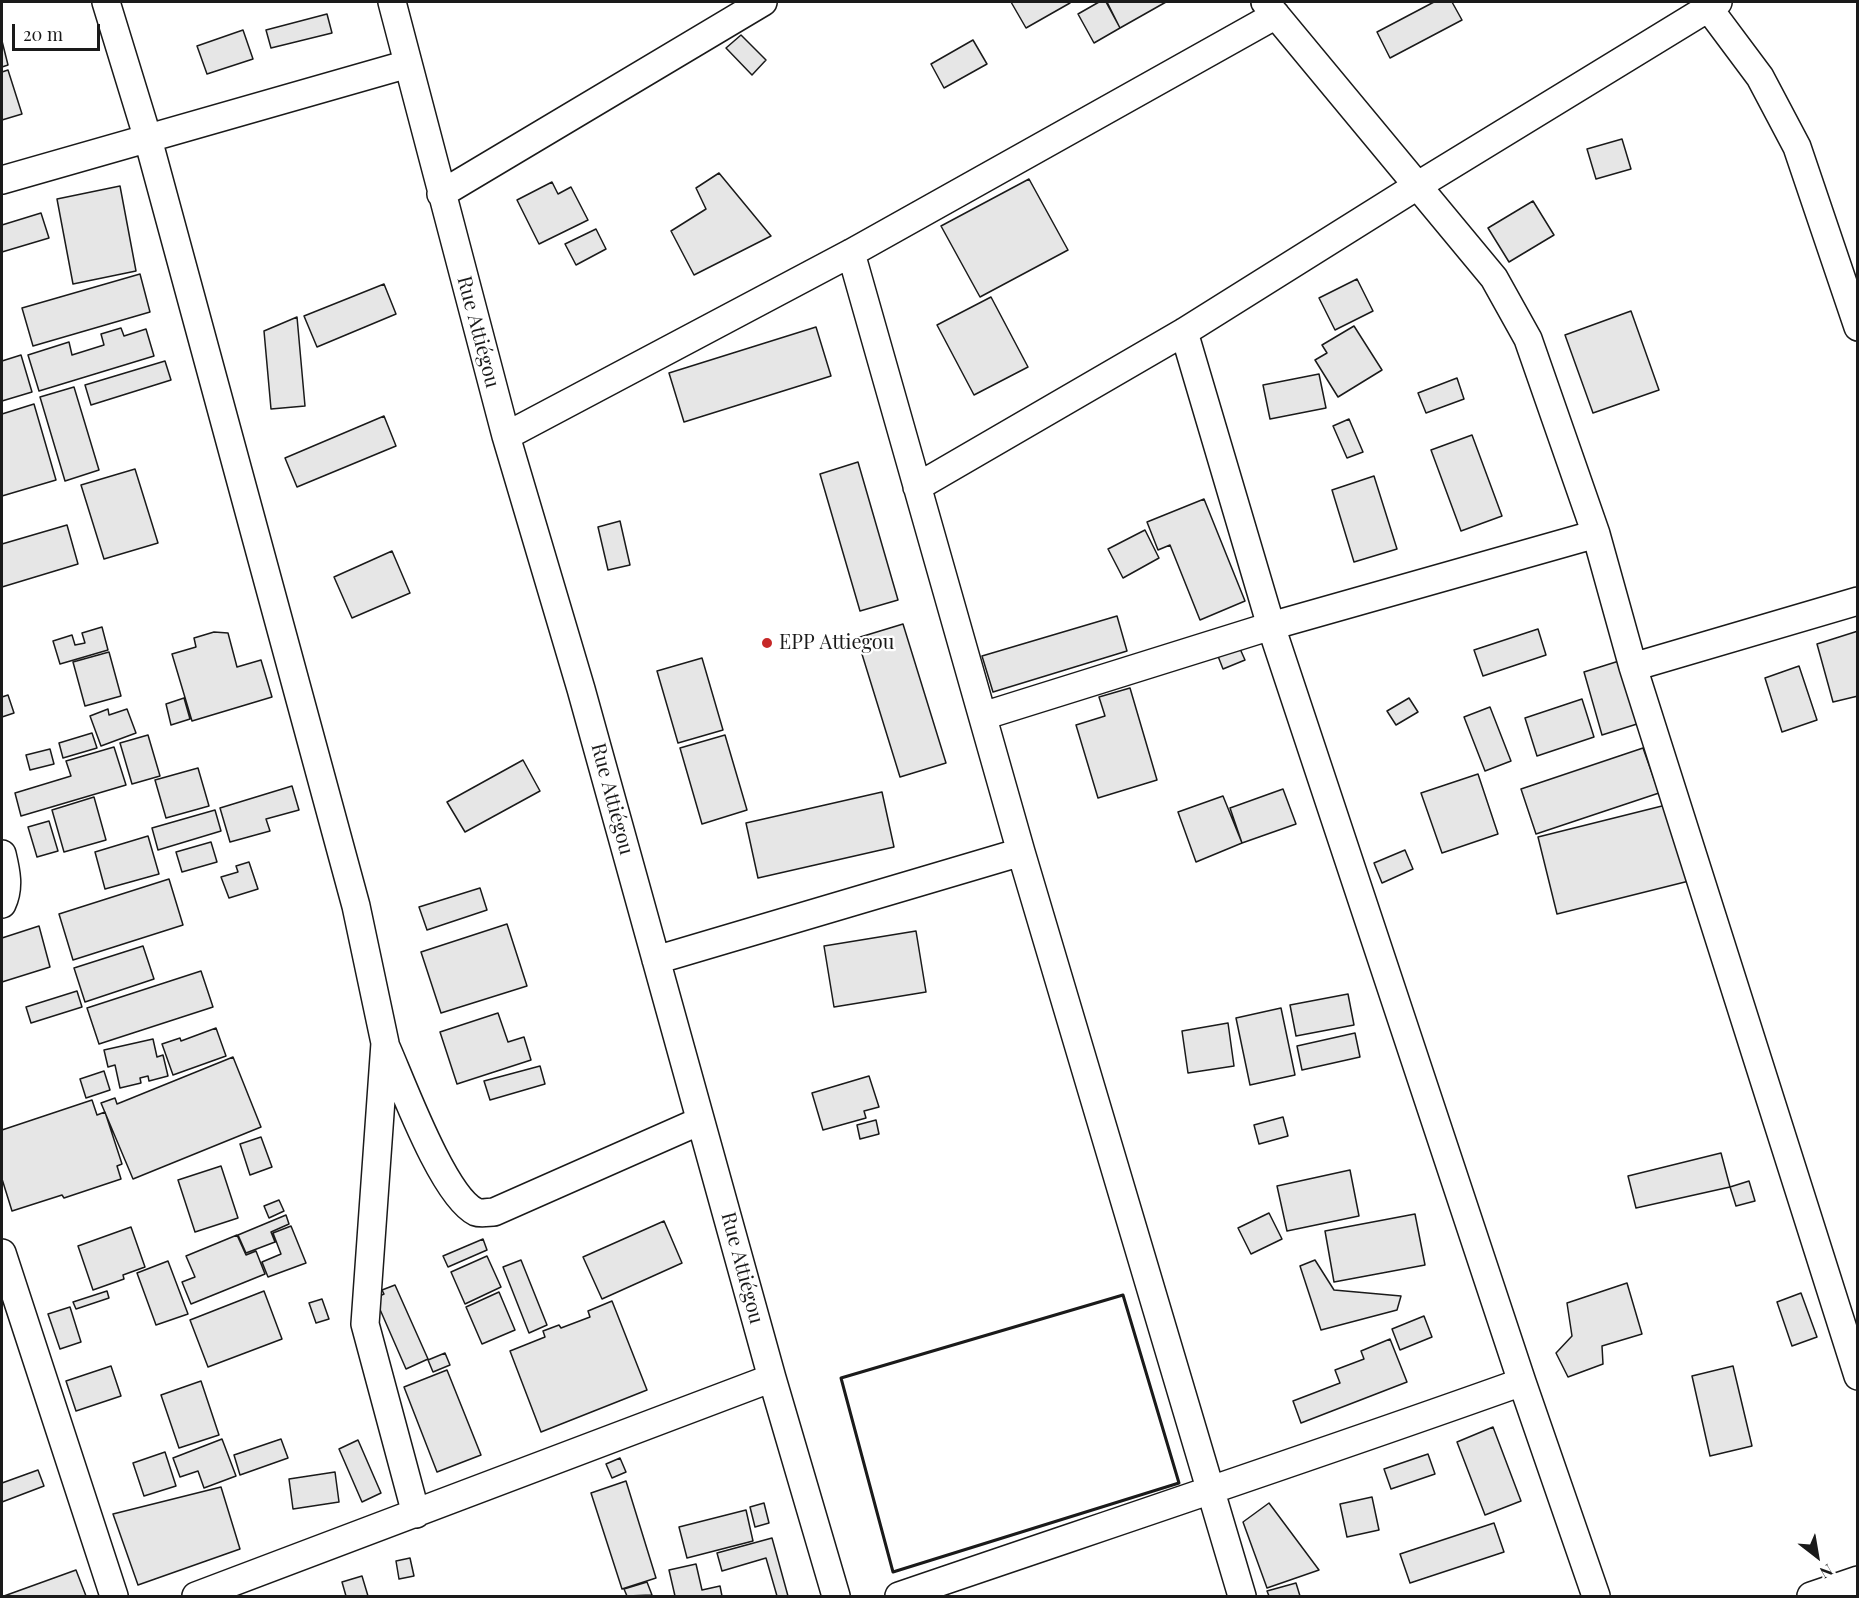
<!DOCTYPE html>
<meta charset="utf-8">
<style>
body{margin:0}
#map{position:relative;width:1859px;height:1598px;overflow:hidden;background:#fff;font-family:"Playfair Display",serif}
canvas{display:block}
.frame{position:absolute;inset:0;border:3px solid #1a1a1a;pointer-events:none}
.north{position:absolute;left:1787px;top:1526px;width:60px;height:60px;-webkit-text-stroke:4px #fff;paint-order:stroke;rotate:149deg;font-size:16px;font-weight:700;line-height:24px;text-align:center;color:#1a1a1a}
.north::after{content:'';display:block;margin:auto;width:21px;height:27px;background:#1a1a1a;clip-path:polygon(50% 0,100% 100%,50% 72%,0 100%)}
.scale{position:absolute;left:12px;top:24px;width:88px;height:27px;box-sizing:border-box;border:3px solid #1a1a1a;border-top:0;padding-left:8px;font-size:18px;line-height:21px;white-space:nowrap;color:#1a1a1a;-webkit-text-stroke:4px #fff;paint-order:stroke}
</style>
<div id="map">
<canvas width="1859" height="1598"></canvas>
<div class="frame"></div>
<div class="north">N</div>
<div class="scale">20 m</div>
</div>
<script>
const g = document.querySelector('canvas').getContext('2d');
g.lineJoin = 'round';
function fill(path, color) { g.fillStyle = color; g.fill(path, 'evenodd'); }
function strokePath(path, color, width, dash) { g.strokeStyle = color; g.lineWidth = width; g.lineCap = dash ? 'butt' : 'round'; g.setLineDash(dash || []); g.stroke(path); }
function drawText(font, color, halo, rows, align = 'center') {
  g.font = font + ' "Playfair Display",serif'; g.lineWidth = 4.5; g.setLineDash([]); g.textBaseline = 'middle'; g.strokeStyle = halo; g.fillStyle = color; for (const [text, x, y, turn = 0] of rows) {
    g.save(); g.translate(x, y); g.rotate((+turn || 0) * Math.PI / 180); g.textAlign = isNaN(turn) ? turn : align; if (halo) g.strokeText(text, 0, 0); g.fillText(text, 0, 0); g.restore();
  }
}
const building = new Path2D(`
 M 1011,2 L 1069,2 L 1070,3 L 1026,28 Z
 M 1099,2 L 1106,2 L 1120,28 L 1094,43 L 1078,14 Z
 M 1107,2 L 1166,2 L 1120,28 Z
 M 1434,2 L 1452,2 L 1462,20 L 1390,58 L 1377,32 Z
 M 327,14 L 332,33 L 271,48 L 266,30 Z
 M 243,30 L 253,59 L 207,74 L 197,46 Z
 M 741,35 L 766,60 L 752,75 L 726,48 Z
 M 973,40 L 987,64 L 944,88 L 931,64 Z
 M 2,41 L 8,65 L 2,67 Z
 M 8,70 L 22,114 L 2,120 L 2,72 Z
 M 1622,139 L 1631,169 L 1596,179 L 1587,149 Z
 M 719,173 L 771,236 L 694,275 L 671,231 L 706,209 L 696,188 Z
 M 1029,179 L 1068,250 L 980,297 L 941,226 Z
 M 552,182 L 558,194 L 571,187 L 588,220 L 539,244 L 517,200 Z
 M 120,186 L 136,271 L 73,284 L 57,199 Z
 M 1533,201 L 1554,235 L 1509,262 L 1488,228 Z
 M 41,213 L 49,238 L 2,252 L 2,225 Z
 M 596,229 L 606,249 L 576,265 L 565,244 Z
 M 140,274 L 150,312 L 33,346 L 22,308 Z
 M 1357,279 L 1373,311 L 1335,330 L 1319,298 Z
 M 384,284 L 396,314 L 317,347 L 304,316 Z
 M 991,297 L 1028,367 L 974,395 L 937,325 Z
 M 1631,311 L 1659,390 L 1593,413 L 1565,335 Z
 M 297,317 L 305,406 L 271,409 L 264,331 Z
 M 1354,326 L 1382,370 L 1338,397 L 1315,360 L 1327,353 L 1322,345 Z
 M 816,327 L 831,376 L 684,422 L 669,373 Z
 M 121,328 L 124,336 L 146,329 L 154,356 L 39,391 L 28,355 L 69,342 L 72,355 L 104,345 L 101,334 Z
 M 21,355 L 32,392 L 2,401 L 2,361 Z
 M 165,361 L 171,380 L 91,405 L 85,385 Z
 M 1319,374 L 1326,408 L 1270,419 L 1263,385 Z
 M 1457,378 L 1464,399 L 1426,413 L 1418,393 Z
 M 74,387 L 99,470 L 65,481 L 40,397 Z
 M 34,404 L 56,480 L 2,496 L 2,414 Z
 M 384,416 L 396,446 L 297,487 L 285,458 Z
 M 1349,419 L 1363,452 L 1347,458 L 1333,426 Z
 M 1472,435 L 1502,516 L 1461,531 L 1431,450 Z
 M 858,462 L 898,600 L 860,611 L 820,474 Z
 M 135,469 L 158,543 L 104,559 L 81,485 Z
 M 1374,476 L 1397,549 L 1354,562 L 1332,490 Z
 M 1204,499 L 1245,601 L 1200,620 L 1170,545 L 1158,550 L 1147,522 Z
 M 620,521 L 630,565 L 608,570 L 598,527 Z
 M 67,525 L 78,564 L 2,587 L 2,544 Z
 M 1145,530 L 1159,558 L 1123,578 L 1108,549 Z
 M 392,551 L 410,593 L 352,618 L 334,577 Z
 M 1117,616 L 1127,651 L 993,692 L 982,656 Z
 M 903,624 L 946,763 L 900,777 L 857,638 Z
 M 102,627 L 108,650 L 60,664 L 53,641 L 72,635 L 75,645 L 85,643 L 82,633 Z
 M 1538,629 L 1546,655 L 1483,676 L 1474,650 Z
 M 1858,631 L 1858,696 L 1833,702 L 1817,644 Z
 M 214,632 L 228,633 L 237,667 L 261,660 L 272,697 L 192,721 L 172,654 L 196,647 L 194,638 Z
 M 1237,642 L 1245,660 L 1223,669 L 1216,651 Z
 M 109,652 L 121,696 L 85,706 L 73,662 Z
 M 702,658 L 723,730 L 678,743 L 657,671 Z
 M 1619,661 L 1637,724 L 1602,735 L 1584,672 Z
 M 1799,666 L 1817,720 L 1782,732 L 1765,678 Z
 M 1130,688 L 1157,780 L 1098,798 L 1076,725 L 1105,716 L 1099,697 Z
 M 8,695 L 14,713 L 2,717 L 2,697 Z
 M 184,698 L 190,719 L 171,725 L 166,704 Z
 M 1409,698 L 1418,712 L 1396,725 L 1387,711 Z
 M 1582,699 L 1594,737 L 1537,756 L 1525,718 Z
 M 1490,707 L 1511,761 L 1485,771 L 1464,717 Z
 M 108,709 L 109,715 L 127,709 L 136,733 L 101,746 L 90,716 Z
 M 92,733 L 97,748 L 63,758 L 59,743 Z
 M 148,735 L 160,776 L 132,784 L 120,743 Z
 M 725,735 L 747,810 L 702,824 L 680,748 Z
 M 114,747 L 126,785 L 21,816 L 15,793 L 71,776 L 66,761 Z
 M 1643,748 L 1659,793 L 1536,834 L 1521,789 Z
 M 50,749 L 54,764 L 30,770 L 26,755 Z
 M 523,760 L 540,791 L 465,832 L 447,802 Z
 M 198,768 L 209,806 L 166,818 L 155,780 Z
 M 1478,774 L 1498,834 L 1442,853 L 1421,793 Z
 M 292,786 L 299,810 L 266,819 L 270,831 L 230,842 L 220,808 Z
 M 1283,789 L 1296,824 L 1242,843 L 1230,808 Z
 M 882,792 L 894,847 L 758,878 L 746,823 Z
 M 1223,796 L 1242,843 L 1196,862 L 1178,812 Z
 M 94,797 L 106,840 L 64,852 L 52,810 Z
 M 1670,804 L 1689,881 L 1557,914 L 1538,837 Z
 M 215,810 L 221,831 L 158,850 L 152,828 Z
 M 49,821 L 58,851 L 37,857 L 28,827 Z
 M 148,836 L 159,874 L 105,889 L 95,852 Z
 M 211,842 L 217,862 L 182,872 L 176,852 Z
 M 1405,850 L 1413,869 L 1382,883 L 1374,863 Z
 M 249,862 L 258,889 L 229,898 L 221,877 L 238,872 L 236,866 Z
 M 169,879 L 183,925 L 73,960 L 59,914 Z
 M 480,888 L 487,910 L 427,930 L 419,907 Z
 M 507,924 L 527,986 L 441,1013 L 421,952 Z
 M 39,926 L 50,967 L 2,982 L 2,938 Z
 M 916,931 L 926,992 L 834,1007 L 824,946 Z
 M 143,946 L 154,979 L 85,1002 L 74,968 Z
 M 201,971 L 213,1007 L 99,1044 L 87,1008 Z
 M 77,991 L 82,1007 L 31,1023 L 26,1007 Z
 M 1348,994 L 1354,1025 L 1296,1036 L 1290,1005 Z
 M 1281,1008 L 1295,1075 L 1250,1085 L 1236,1018 Z
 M 498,1013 L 508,1042 L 524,1037 L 531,1060 L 457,1084 L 440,1032 Z
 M 1228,1023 L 1234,1066 L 1188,1073 L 1182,1031 Z
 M 216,1028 L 226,1056 L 173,1075 L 162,1044 L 180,1038 L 181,1041 Z
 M 1355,1033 L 1360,1057 L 1302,1070 L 1297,1046 Z
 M 153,1039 L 157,1057 L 163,1055 L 168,1076 L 149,1081 L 148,1076 L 140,1078 L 141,1083 L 120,1088 L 115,1065 L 108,1067 L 104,1050 Z
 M 233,1057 L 261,1127 L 133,1179 L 101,1103 L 115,1098 L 117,1104 Z
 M 540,1066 L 545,1084 L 490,1100 L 484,1081 Z
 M 104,1071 L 110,1090 L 86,1098 L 80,1079 Z
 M 869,1076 L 879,1107 L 864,1111 L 866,1118 L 823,1130 L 812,1093 Z
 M 92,1100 L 97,1115 L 105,1112 L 122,1164 L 117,1166 L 121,1179 L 64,1198 L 62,1195 L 12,1211 L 2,1179 L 2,1130 Z
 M 1283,1117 L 1288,1136 L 1259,1144 L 1254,1125 Z
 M 876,1120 L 879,1134 L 860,1139 L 857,1125 Z
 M 261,1137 L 272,1167 L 250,1175 L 240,1144 Z
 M 1721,1153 L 1730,1187 L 1636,1208 L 1628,1176 Z
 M 221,1166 L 238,1218 L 195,1232 L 178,1180 Z
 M 1350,1170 L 1359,1216 L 1287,1231 L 1277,1186 Z
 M 1749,1181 L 1755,1201 L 1736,1206 L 1730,1187 Z
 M 279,1200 L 284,1211 L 269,1218 L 264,1206 Z
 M 1269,1213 L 1282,1239 L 1251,1254 L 1238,1228 Z
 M 1415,1214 L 1425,1265 L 1334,1282 L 1325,1231 Z
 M 286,1215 L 289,1224 L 271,1232 L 275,1242 L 246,1253 L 238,1235 Z
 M 664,1221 L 682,1263 L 602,1299 L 583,1257 Z
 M 291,1226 L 306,1263 L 268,1277 L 262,1262 L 281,1254 L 273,1233 Z
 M 131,1227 L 145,1267 L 123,1275 L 124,1279 L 93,1290 L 78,1246 Z
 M 237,1235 L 246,1255 L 256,1251 L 265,1274 L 191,1304 L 182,1282 L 195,1277 L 186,1256 Z
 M 483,1239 L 487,1250 L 448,1267 L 443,1256 Z
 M 487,1256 L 501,1287 L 465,1304 L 451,1272 Z
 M 521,1260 L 547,1325 L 529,1333 L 503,1267 Z
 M 1315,1260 L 1334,1290 L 1401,1296 L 1397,1310 L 1321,1330 L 1300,1266 Z
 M 168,1261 L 188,1314 L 156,1325 L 137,1273 Z
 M 1627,1283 L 1642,1334 L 1602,1346 L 1603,1364 L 1568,1377 L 1556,1353 L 1572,1336 L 1567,1303 Z
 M 395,1285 L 428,1359 L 406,1369 L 375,1298 L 384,1294 L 382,1290 Z
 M 107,1291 L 109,1298 L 76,1309 L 73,1302 Z
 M 264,1291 L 282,1339 L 208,1367 L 190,1320 Z
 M 499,1292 L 515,1330 L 482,1344 L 466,1307 Z
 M 1801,1293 L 1817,1337 L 1792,1346 L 1777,1302 Z
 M 322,1299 L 329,1319 L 316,1323 L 309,1303 Z
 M 612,1301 L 647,1390 L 541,1432 L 510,1351 L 545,1337 L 543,1331 L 559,1325 L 561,1328 L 590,1317 L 588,1311 Z
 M 70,1307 L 81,1342 L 60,1349 L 48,1314 Z
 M 1424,1316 L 1432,1337 L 1400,1350 L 1392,1329 Z
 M 1390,1339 L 1407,1382 L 1301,1423 L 1293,1401 L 1340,1383 L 1335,1370 L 1364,1359 L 1361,1351 Z
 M 445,1353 L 450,1365 L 433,1372 L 428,1360 Z
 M 111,1366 L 121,1396 L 76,1411 L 66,1381 Z
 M 1733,1366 L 1752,1446 L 1710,1456 L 1692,1376 Z
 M 447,1370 L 481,1455 L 437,1472 L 404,1387 Z
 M 201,1381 L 219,1435 L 179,1448 L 161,1395 Z
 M 1493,1427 L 1521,1501 L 1485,1515 L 1457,1442 Z
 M 222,1439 L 236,1476 L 204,1488 L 198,1471 L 180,1477 L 173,1458 Z
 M 281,1439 L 288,1458 L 240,1475 L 234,1455 Z
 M 358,1440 L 381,1493 L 362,1502 L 339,1449 Z
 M 165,1452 L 176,1486 L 144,1496 L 133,1463 Z
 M 1428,1454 L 1435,1474 L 1391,1489 L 1384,1469 Z
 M 620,1458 L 626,1472 L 612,1478 L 606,1464 Z
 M 38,1470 L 44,1486 L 2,1502 L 2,1483 Z
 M 335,1472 L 339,1502 L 293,1509 L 289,1479 Z
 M 626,1481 L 656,1578 L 622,1589 L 591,1493 Z
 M 221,1487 L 240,1549 L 138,1585 L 113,1514 Z
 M 1372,1497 L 1379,1530 L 1347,1537 L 1340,1504 Z
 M 764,1503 L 769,1523 L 755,1527 L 750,1507 Z
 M 1269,1503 L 1319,1570 L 1267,1588 L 1243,1522 Z
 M 746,1510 L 753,1541 L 687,1558 L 679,1527 Z
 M 1494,1523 L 1504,1552 L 1410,1583 L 1400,1554 Z
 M 772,1538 L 788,1596 L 777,1596 L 766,1558 L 722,1571 L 717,1553 Z
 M 410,1558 L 414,1576 L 399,1579 L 396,1561 Z
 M 696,1564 L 702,1590 L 720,1586 L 722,1596 L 675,1596 L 669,1570 Z
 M 76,1570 L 86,1596 L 4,1596 Z
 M 362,1576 L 368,1596 L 346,1596 L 342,1582 Z
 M 647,1582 L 652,1595 L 627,1596 L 624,1589 Z
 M 1296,1583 L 1300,1596 L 1269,1596 L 1267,1591 Z`);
fill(building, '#e6e6e6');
strokePath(building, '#1a1a1a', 1.5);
const minor = new Path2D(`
 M 106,2 L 148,139 L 356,906 L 385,1043 L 365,1324 L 416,1514
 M 392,2 L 506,436 L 581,689 L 772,1378 L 836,1596
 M 1265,2 L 1494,278 L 1528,339 L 1596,534 L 1633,667 L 1858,1376
 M 1704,2 L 1760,77 L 1797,147 L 1858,327
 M 2,180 L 408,64
 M 441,194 L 763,2
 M 851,253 L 1021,852 L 1242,1596
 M 1184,332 L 1271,626 L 1522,1382 L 1596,1596
 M 506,436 L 851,253 L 1276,15
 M 917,487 L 1184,332 L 1417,186 L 1718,2
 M 1633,667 L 1858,601
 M 983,716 L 1271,626 L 1596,534
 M 2,854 C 6,871 10,887 2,904
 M 656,960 L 1021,852
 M 386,1047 C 402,1083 443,1196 476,1212 C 481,1214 489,1212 494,1212 L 700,1121
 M 2,1253 L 114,1596
 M 196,1596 L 772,1378
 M 899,1596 C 1107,1525 1315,1456 1522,1382
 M 1811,1596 L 1858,1580`);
strokePath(minor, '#1a1a1a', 30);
strokePath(minor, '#fff', 27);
strokePath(new Path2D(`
 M 1123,1295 L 1179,1483 L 893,1572 L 841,1378 Z`), '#1a1a1a', 3);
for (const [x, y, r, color] of [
 [767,643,6,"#c62828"]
]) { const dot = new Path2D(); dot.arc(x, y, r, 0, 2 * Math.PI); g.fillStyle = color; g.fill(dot); strokePath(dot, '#fff', 2); }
drawText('20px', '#1a1a1a', '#fff', [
 ["Rue Attiégou",478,332,75],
 ["Rue Attiégou",612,799,75],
 ["Rue Attiégou",742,1268,75]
]);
drawText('20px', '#1a1a1a', '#fff', [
 ["EPP Attiegou",779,643]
], 'left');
</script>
